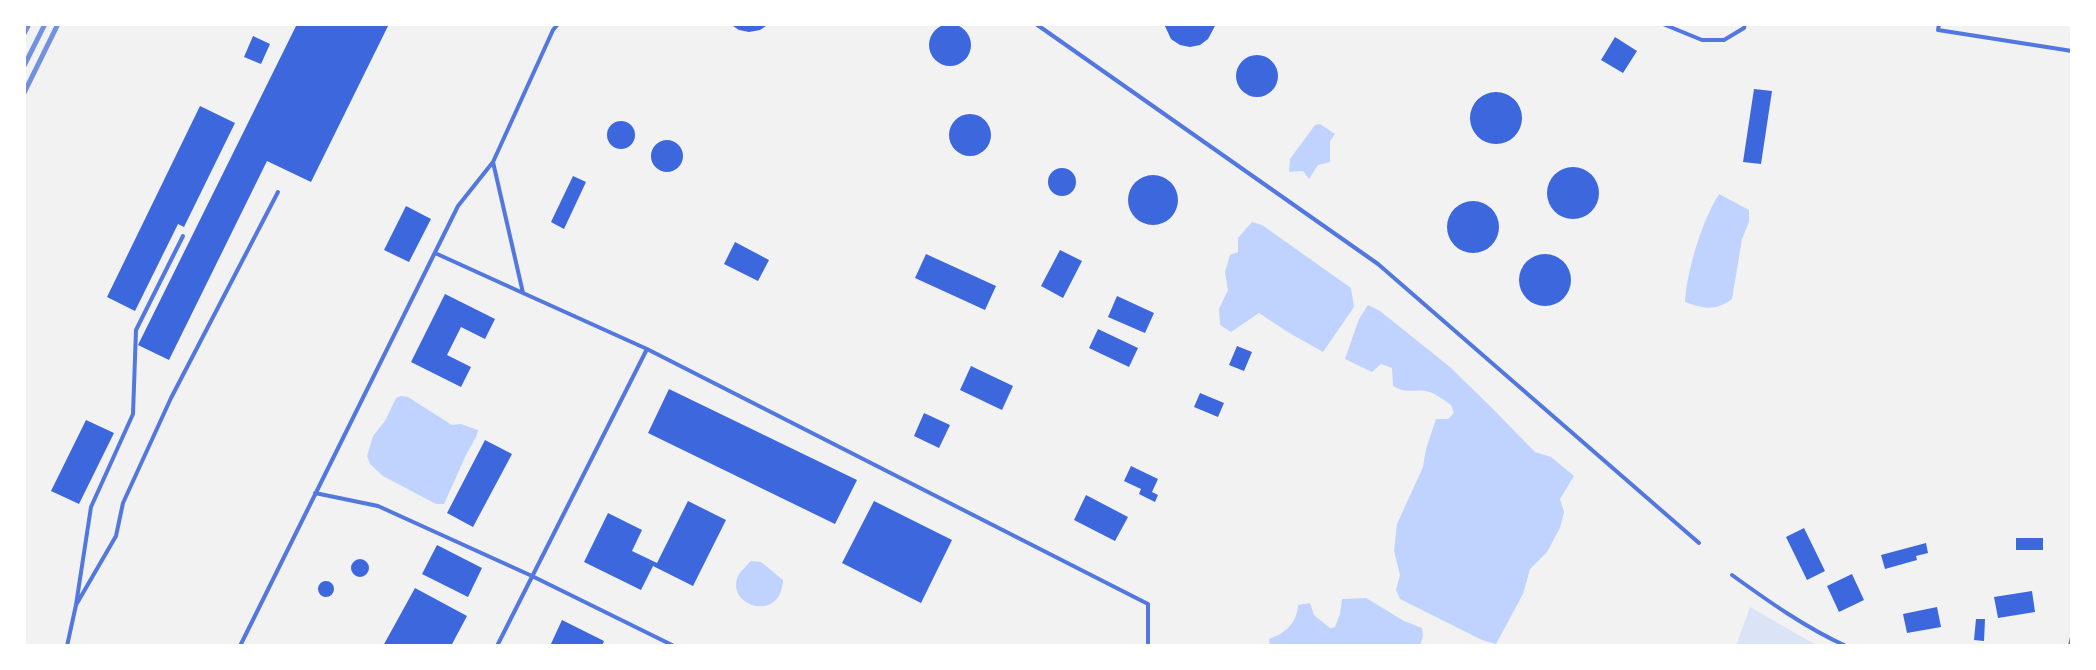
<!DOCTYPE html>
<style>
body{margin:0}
#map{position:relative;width:2096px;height:670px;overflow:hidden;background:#f2f2f2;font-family:Lora,serif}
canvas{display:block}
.frame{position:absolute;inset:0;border:26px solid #fff;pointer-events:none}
</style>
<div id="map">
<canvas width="2096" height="670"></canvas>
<div class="frame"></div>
</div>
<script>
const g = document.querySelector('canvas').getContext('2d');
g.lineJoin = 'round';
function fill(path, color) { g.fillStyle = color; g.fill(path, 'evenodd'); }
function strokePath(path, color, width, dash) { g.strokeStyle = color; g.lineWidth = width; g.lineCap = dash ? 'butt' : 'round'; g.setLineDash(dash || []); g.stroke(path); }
fill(new Path2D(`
 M 1750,607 L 1818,646 L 1736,646 Z`), '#dbe4f7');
fill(new Path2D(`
 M 1320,124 L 1335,134 L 1330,141 L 1330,162 L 1318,165 L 1309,179 L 1303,171 L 1289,172 L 1290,159 L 1315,125 Z
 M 1719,194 L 1749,210 L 1749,222 L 1742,239 L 1732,299 C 1716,311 1703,309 1685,302 C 1687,270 1702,221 1719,194 Z
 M 1252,222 L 1262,225 L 1351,288 L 1354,307 L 1323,352 L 1286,331 L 1259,313 L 1231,332 L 1220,325 L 1219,309 L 1228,290 L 1225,272 L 1230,255 L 1238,252 L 1238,238 Z
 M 1368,305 L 1380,311 L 1450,367 L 1491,407 L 1535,452 L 1551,457 L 1574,476 L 1560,499 L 1564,512 L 1560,528 L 1547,552 L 1530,569 L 1523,594 L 1496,644 L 1482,640 L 1400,599 L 1396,590 L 1400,575 L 1394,551 L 1397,524 L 1423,467 L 1426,449 L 1436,419 L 1448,419 L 1454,413 L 1451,405 C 1444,400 1435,393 1426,391 C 1412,389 1407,394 1393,386 L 1392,368 L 1381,364 L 1372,372 L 1345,359 L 1359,319 Z
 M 401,396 L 408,397 L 452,425 L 461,424 L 478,430 L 476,437 L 466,455 L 444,504 L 436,504 L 383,476 L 370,464 L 367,456 L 373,436 L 385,421 L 396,398 Z
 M 751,561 L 761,562 L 783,580 C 781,624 725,606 738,576 C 741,571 747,565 751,561 Z
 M 1366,598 L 1404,621 L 1422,628 L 1423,636 L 1420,646 L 1270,646 L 1269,639 C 1286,633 1297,623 1298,605 L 1310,603 L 1314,615 L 1330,628 L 1335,627 L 1340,614 L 1342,599 Z`), '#bfd3fe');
fill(new Path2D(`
 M 297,24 L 389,24 L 311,182 L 267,161 L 169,360 L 138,345 Z
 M 730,24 L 769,24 L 760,30 L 749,32 L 739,30 Z
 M 1164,24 L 1216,24 L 1208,39 L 1200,45 L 1190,47 L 1180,45 L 1171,39 Z
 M929 45a21 21 0 1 1 42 0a21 21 0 1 1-42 0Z
 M 253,36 L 270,44 L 261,64 L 244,57 Z
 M 1615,37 L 1637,51 L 1623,73 L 1601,60 Z
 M1236 76a21 21 0 1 1 42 0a21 21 0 1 1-42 0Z
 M 1754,89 L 1772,91 L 1761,164 L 1743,162 Z
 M1470 118a26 26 0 1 1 52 0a26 26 0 1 1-52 0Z
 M 200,106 L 235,123 L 184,227 L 178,224 L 135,311 L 107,297 Z
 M949 135a21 21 0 1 1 42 0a21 21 0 1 1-42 0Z
 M607 135a14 14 0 1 1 28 0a14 14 0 1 1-28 0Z
 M651 156a16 16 0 1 1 32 0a16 16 0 1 1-32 0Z
 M1547 193a26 26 0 1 1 52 0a26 26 0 1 1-52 0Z
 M1048 182a14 14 0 1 1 28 0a14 14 0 1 1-28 0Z
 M1128 200a25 25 0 1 1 50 0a25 25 0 1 1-50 0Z
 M 573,176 L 586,182 L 564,229 L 551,222 Z
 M1447 227a26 26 0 1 1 52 0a26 26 0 1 1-52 0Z
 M 406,206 L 431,219 L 409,262 L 384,250 Z
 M 735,242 L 769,260 L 758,281 L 724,264 Z
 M 1060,250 L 1082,261 L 1063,298 L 1041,286 Z
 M1519 280a26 26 0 1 1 52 0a26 26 0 1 1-52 0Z
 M 926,254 L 996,286 L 985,310 L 915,278 Z
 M 445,294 L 495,319 L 485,339 L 461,327 L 447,355 L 471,367 L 461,387 L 411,362 Z
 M 1117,296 L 1154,313 L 1145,333 L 1108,317 Z
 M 1098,329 L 1138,348 L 1129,367 L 1089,348 Z
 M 1237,346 L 1252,352 L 1244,371 L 1229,365 Z
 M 971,366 L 1013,386 L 1002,410 L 960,390 Z
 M 669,389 L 857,480 L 835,524 L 648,433 Z
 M 1200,393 L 1224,403 L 1218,417 L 1194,407 Z
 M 924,413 L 950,425 L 939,448 L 914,436 Z
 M 86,420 L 114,433 L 79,504 L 51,491 Z
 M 485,440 L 512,454 L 473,527 L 447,513 Z
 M 1131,466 L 1158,479 L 1152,492 L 1158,495 L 1155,502 L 1139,494 L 1141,489 L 1124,481 Z
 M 1086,495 L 1128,517 L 1115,541 L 1074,520 Z
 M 688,501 L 726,520 L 693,586 L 653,566 L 641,590 L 584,562 L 608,513 L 642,530 L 632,551 L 657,563 Z
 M 874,501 L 952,540 L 921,603 L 842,563 Z
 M 1804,528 L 1825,571 L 1807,580 L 1786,537 Z
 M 2016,538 L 2043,538 L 2043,550 L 2016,550 Z
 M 1926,543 L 1928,553 L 1916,556 L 1917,560 L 1885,569 L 1881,555 Z
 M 437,545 L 482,568 L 468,597 L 422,574 Z
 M351 568a9 9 0 1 1 18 0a9 9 0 1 1-18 0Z
 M 1852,574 L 1864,600 L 1839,612 L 1827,586 Z
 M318 589a8 8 0 1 1 16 0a8 8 0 1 1-16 0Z
 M 415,588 L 467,616 L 451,646 L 383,646 Z
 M 2032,591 L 2035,612 L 1998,618 L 1994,597 Z
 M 1937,607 L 1941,627 L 1907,633 L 1903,614 Z
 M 1976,619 L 1985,619 L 1984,641 L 1974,640 Z
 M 562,620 L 604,641 L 602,646 L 550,646 Z`), '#3d67dc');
strokePath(new Path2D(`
 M 558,24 L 553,30 L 493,162 L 523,293 L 647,349 L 1148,604 L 1148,646
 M 1036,24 L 1378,264 L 1699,543
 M 1663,24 L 1702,40 L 1724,40 L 1744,28 L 1745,24
 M 1939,24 L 1938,30 L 2072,51
 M 435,253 L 523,293
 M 315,493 L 378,506 L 532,576 L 674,646
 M 1732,575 C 1768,601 1806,628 1846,646
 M 76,605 L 116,536 L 123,503 L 171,398 L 278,192
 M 67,646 L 76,605 L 91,507 L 133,414 L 136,330 L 183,236
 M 240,646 L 458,206 L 493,162
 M 497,646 L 647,349
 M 2070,646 L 2072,637`), '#5277de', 4);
strokePath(new Path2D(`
 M 24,34 L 29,24
 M 24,66 L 45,24
 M 24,93 L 58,24`), '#7290e2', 5);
</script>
